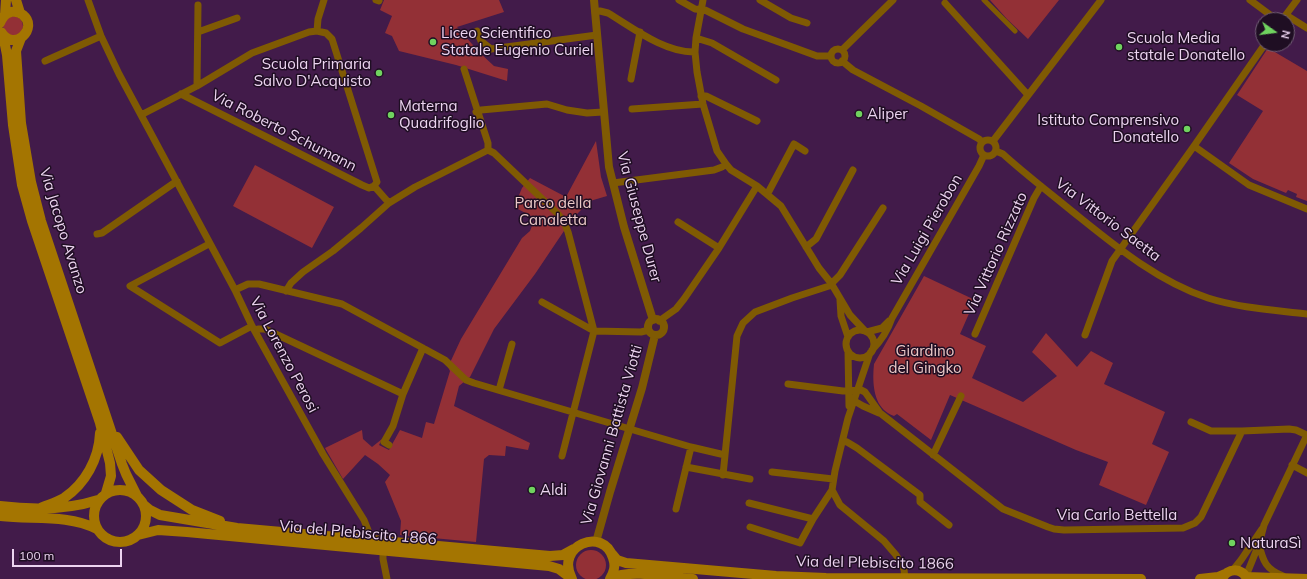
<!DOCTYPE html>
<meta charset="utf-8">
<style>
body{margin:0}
#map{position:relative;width:1307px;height:579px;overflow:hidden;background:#421b4a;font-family:Mulish,sans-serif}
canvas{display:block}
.north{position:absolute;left:1255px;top:12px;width:40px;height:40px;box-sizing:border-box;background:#1f0e23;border:1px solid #715d75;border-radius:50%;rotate:104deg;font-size:11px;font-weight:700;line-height:16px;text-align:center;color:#ecd4f0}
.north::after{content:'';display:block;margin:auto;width:14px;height:18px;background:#70d35f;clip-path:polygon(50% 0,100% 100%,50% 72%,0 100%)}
.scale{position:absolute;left:12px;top:549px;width:110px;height:18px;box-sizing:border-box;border:2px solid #ecd4f0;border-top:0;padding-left:5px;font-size:12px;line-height:14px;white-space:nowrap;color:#ecd4f0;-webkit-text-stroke:3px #1f0e23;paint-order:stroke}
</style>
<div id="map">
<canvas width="1307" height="579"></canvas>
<div class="north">N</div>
<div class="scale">100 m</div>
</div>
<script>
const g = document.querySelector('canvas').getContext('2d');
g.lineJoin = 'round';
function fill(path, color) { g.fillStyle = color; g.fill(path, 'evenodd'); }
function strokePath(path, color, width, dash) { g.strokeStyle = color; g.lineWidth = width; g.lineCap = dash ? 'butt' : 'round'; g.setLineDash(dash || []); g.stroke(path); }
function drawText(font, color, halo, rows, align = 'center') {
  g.font = font + ' Mulish,sans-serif'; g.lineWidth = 3; g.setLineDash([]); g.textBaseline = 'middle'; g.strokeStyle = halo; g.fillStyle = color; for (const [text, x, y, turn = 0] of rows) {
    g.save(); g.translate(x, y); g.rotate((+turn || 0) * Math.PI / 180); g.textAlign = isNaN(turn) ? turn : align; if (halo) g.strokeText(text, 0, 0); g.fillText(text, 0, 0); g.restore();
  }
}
fill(new Path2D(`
 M 384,0 L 499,0 L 504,12 L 457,27 L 480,53 L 494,66 L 508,69 L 507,81 L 456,65 L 399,51 L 392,36 L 385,33 L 392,16 L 380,10 Z
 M 990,0 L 1059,0 L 1028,39 L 1007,19 Z
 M3 26a10 10 0 1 1 20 0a10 10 0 1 1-20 0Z
 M 1268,48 L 1307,71 L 1307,201 L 1296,197 L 1297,194 L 1288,190 L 1286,193 L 1253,179 L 1229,163 L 1263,111 L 1237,95 Z
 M 596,141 L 601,177 L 607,196 L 590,201 L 572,219 L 535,274 L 494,329 L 470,377 L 459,386 L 454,406 L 530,443 L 528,450 L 506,446 L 505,456 L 489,455 L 484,459 L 476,542 L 400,535 L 401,521 L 385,482 L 390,475 L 378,464 L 365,455 L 343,479 L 325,448 L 362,430 L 363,439 L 372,447 L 382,439 L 379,445 L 389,450 L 400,430 L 422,438 L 426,422 L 434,424 L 450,371 L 448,367 L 461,339 L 522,238 L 530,231 L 535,218 L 514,207 L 522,188 L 530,178 L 566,197 Z
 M 255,165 L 334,207 L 312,248 L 233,206 Z
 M 924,276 L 975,300 L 960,334 L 986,346 L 972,378 L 1023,402 L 1057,376 L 1032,352 L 1046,333 L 1077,367 L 1091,351 L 1113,363 L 1104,384 L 1165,412 L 1152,444 L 1169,452 L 1146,505 L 1099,485 L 1108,462 L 1076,450 L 950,395 L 931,440 L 897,414 L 894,416 C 873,409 872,383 874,364 Z
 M576 565a15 15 0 1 1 30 0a15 15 0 1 1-30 0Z`), '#933036');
strokePath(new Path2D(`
 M 984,0 L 1015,31`), '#7f5a03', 5);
strokePath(new Path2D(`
 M 88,0 L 101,36 L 119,74 L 235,290 L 252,326 L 323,454 L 364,520 L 368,530 L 369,539
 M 376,0 L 379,1
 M 679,0 L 695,9 L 705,10 L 743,29 L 787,45 L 817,56 L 831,56
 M 703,0 L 696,38 L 695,52 L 697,72 L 703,104 L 717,151 L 726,164 L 731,170 L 757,186 L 781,206 L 819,268 L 831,283 L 850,315 L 865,331
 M 760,0 L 791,18 L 807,23
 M 1250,0 L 1277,20
 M 945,3 L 1028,95
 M 595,12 L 600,11 L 608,13 C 633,28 665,53 695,52
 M 1286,15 L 1307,28
 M 1282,20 L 1297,0
 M 317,31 L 318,19 L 324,0
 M 477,31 L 481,41 L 491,49 L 597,35
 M 198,32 L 237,18
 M 696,38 L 712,43 L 776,80
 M831 56a7 7 0 1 1 14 0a7 7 0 1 1-14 0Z
 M 842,50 L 893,0
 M 45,61 L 101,36
 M 842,61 L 853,70 L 921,106 L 979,139 L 982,142
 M 464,69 L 488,143 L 488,150
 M 631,79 L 640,32
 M 197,86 L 198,5
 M 181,94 L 362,185 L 369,188 L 374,186
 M 701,96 L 706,96 L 757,121
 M 632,109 L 703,104
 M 476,112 L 481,110 L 547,104 L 567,110 L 587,113 L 603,112
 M 141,115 L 197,86 L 252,53 L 309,32 L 317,31 L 326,33 L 332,39 L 377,182 L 374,186
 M980 148a8 8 0 1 1 16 0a8 8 0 1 1-16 0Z
 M 993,141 L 1101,0
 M 1194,146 L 1249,185 L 1307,209
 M 488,150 L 494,153 L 557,213 L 564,222 L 568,232 L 594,331 L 562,456
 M 996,151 L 1003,154 C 1025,174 1050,193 1073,212 C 1114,245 1157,281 1208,298 C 1239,308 1274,310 1307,314
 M 613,183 L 714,170 L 722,167 L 726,164
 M 374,186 L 389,203
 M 768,193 L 794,144 L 805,151
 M 678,222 L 719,248
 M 97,234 L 102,233 L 177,181
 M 209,244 L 130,286 L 220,343 L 252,326
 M 806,247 L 816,239 L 853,170
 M 235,290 L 248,284 L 259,284 L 342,304 L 445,360 L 466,380 L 474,383 L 691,447 L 725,455
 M 286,291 L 291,283 L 303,272 L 333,251 L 361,228 L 389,203 L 415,187 L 488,150
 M 840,300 L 841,316 L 848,337
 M 542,302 L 594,331 L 641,332 L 649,330
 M 659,321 L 676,309 L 684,299 L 719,248 L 757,186
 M846 344a14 14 0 1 1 28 0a14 14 0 1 1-28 0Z
 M 255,331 L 258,329 L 265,329 L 403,394
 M 867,332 L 882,328 L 889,321
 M 975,334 L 1034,198 L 1041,186
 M 1085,335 L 1112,261 L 1194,146 L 1265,44
 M 872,350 C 881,341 888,330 892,318 L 979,166 L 984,155
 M 848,351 L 849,406
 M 870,353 L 848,418 L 835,471 L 832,490 L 840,505 L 884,541 L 896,555 L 904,569 L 905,579
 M 788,384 L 843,391 L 861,390 L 865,392 L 880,413 L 1003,509 L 1048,527 L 1054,529 L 1064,530 L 1183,528 L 1195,523 L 1201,517 L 1242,431 L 1289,429 L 1296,430 L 1307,435
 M 499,390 L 512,344
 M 851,399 L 863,406 L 879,413
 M 1191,422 L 1211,431 L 1242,431
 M 843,441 L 847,442 L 857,448 L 920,495 L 920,502 L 949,525
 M 389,445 L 384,442 L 393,426 L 403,394 L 423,348
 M 933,455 L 961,396
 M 1292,465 L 1307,473
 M 686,467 L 750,479
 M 772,472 L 833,479
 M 723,475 L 737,336 L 743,323 L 755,312 L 792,298 L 829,286 L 840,275 L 883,208
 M 749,503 L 813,519
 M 676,509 L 691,447
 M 750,527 L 800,543 L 813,519 L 832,490
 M 1259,544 C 1263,562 1266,569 1283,576
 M 383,550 L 383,559 L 387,579
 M 1233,570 L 1241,560 L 1262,529
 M 1246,576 L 1259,544 L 1264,525 L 1307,435`), '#7f5a03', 7);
strokePath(new Path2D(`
 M 594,0 L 609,167 L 624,227 L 653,320
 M648 327a8 8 0 1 1 16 0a8 8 0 1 1-16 0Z
 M 596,542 L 610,492 L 642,388 L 655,335`), '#7f5a03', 8);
strokePath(new Path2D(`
 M 16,0 L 20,13
 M 5,15 L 6,0
 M 0,23 C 2,18 5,13 11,12 C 15,11 19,12 23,15 C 39,28 14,53 1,32
 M 3,35 L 7,55 L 13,125 L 22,185 L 32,221 L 100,423 L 110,463 L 111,476 L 106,493
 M 21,38 L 16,51 L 21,123 L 31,182 L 41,221 L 122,464 L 126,474 L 137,496
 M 117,437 L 139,470 L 161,490 L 192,510 L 220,521
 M94 516a26 26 0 1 1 52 0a26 26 0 1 1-52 0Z
 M 144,505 L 150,510 L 160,515 L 237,528 L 550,556 L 563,555 L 574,549
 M 0,506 C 33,510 67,510 98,500
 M 38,509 C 46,505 56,503 64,498 C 85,484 99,459 100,433
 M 0,516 C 32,520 67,514 97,529
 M 138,535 L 158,530 L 187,532 L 549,566 L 559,569 L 572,579
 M 612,554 L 617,560 L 626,563 L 776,576 L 826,578 L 1141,579
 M 1246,577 L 1307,579
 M 611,578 C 630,569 670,577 693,579
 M 572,579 C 554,545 604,526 613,558 C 616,566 614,572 610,579
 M 1200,579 L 1218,577 L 1225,574
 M 1222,579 C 1227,568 1242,567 1247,579`), '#a47501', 10);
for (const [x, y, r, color] of [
 [433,42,4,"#70d35f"],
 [1119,47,4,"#70d35f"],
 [379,73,4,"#70d35f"],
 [859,114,4,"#70d35f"],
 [391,115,4,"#70d35f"],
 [1187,129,4,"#70d35f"],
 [532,490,4,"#70d35f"],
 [1232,543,4,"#70d35f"]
]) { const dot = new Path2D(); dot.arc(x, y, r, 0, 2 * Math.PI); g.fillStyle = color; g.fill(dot); strokePath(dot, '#1f0e23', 1.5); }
drawText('15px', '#ecd4f0', '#1f0e23', [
 ["Liceo Scientifico",441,33],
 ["Statale Eugenio Curiel",441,50],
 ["Scuola Media",1127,38],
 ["statale Donatello",1127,55],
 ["Scuola Primaria",371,64,"right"],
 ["Salvo D'Acquisto",371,81,"right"],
 ["Materna",399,106],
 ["Quadrifoglio",399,123],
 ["Aliper",867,114],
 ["Istituto Comprensivo",1179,120,"right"],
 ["Donatello",1179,137,"right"],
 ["Aldi",540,490],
 ["NaturaSì",1240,543]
], 'left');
drawText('15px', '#ecd4f0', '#1f0e23', [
 ["Via Roberto Schumann",284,131,27],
 ["Via Giuseppe Durer",639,217,75],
 ["Via Vittorio Saetta",1108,220,37],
 ["Via Luigi Pierobon",927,230,-60],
 ["Via Jacopo Avanzo",63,231,73],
 ["Via Vittorio Rizzato",996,254,-66],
 ["Via Lorenzo Perosi",284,355,62],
 ["Via Giovanni Battista Viotti",612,435,-74],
 ["Via Carlo Bettella",1117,515],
 ["Via del Plebiscito 1866",358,533,5],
 ["Via del Plebiscito 1866",875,563,1]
]);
drawText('15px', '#ebc8c7', '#1f0e23', [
 ["Parco della",553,203],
 ["Canaletta",553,220],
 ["Giardino",925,351],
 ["del Gingko",925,368]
]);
</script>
